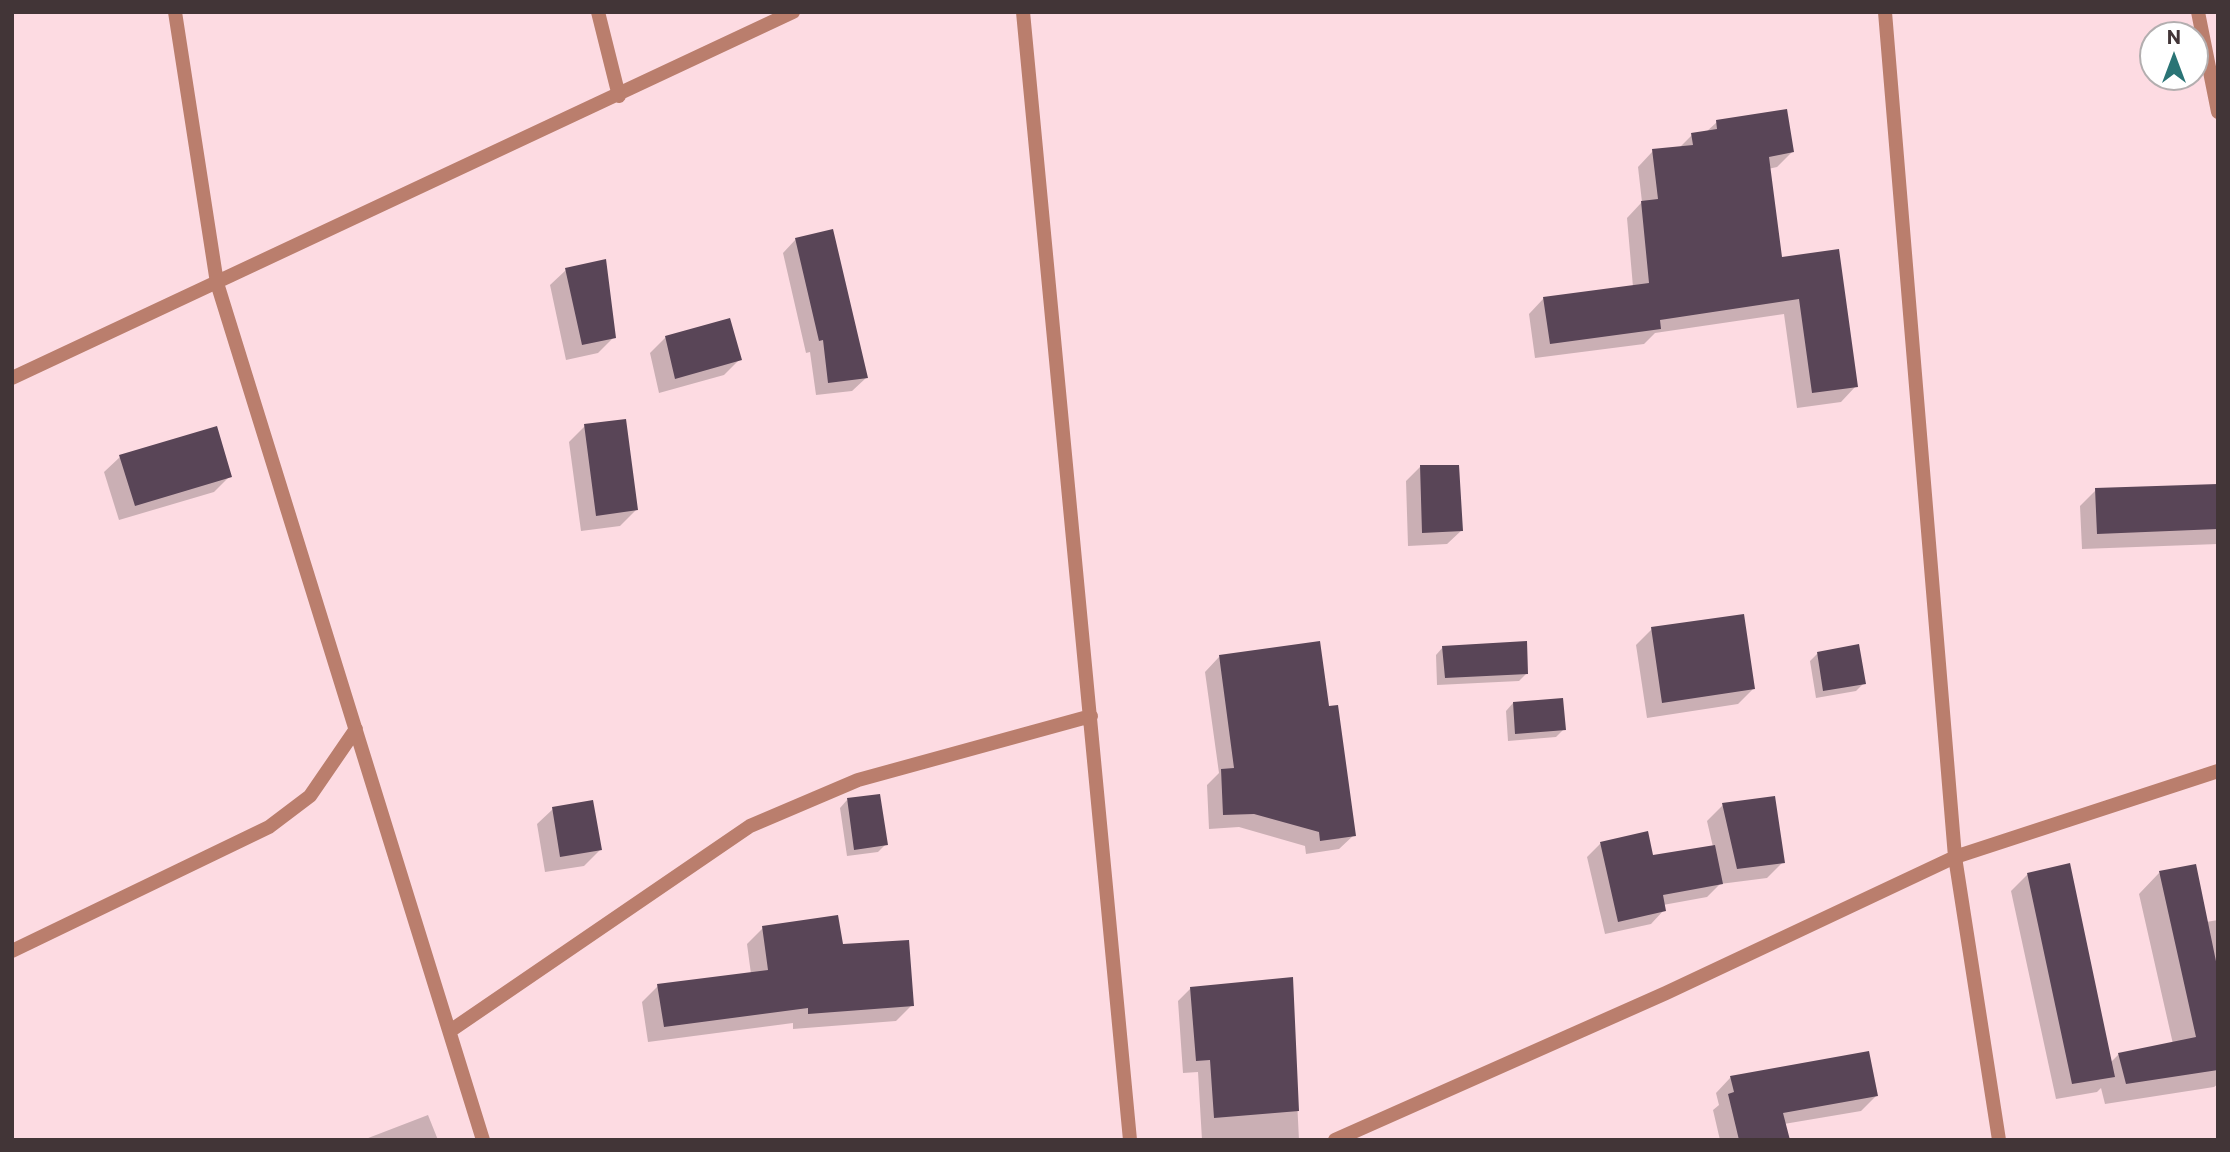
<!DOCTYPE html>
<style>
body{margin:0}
#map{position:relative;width:2230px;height:1152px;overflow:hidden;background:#fddbe2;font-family:Commissioner,sans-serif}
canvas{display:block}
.frame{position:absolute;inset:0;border:14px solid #423537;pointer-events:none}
.north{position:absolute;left:2139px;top:21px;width:70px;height:70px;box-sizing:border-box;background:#fff;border:2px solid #b3aeaf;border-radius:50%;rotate:0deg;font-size:19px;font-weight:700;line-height:28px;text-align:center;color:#423537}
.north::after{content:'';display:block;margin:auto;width:24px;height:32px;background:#2a7475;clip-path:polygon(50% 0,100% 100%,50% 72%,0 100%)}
</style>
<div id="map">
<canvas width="2230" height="1152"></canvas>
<div class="frame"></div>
<div class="north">N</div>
</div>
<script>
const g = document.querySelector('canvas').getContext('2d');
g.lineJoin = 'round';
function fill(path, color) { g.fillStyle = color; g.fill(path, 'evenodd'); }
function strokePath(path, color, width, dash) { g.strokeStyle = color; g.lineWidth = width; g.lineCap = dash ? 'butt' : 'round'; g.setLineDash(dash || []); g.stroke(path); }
fill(new Path2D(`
 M 1717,122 L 1792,152 L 1777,167 L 1768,169 L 1781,259 L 1856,386 L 1841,402 L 1797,408 L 1784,314 L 1655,333 L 1644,344 L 1535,358 L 1529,314 L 1544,298 L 1633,287 L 1627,218 L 1642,202 L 1638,167 L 1653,151 L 1679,148 L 1692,135 L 1705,133 Z
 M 796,239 L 866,378 L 852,391 L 816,395 L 810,352 L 806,353 L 783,253 Z
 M 566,270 L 614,337 L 598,353 L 566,360 L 550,285 Z
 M 666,337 L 740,359 L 724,375 L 659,393 L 650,353 Z
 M 585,426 L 636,510 L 620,526 L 581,531 L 569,442 Z
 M 120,457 L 230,476 L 214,492 L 119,520 L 104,472 Z
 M 1420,467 L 1462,530 L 1447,544 L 1408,546 L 1406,481 Z
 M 2218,486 L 2218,544 L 2082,549 L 2080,506 L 2096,490 Z
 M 1652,629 L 1753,689 L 1738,704 L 1647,718 L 1636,645 Z
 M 1443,647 L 1527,673 L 1519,681 L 1437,685 L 1436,655 Z
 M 1817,654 L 1864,683 L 1856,691 L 1816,698 L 1810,661 Z
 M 1219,657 L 1327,708 L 1354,835 L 1339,849 L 1306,854 L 1305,846 L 1239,827 L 1209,829 L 1207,785 L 1219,773 L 1205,672 Z
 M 1513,703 L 1564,729 L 1556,737 L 1508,741 L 1506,711 Z
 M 847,800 L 886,844 L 878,852 L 847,856 L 840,808 Z
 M 1723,805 L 1783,862 L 1767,878 L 1720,884 L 1707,897 L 1663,905 L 1664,910 L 1651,924 L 1605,934 L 1587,857 L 1600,844 L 1652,857 L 1713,847 L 1707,821 Z
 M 553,809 L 600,850 L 584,866 L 545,872 L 537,824 Z
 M 2069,865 L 2110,1063 L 2119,1054 L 2173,1044 L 2139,894 L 2159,873 L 2206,922 L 2218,920 L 2218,1084 L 2214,1087 L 2105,1104 L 2101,1088 L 2097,1092 L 2056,1099 L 2011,891 L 2027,875 Z
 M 763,928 L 841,946 L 912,1005 L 896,1021 L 793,1029 L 793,1023 L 648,1042 L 642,1002 L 658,986 L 751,974 L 747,944 Z
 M 1291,979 L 1299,1140 L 1202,1140 L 1198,1072 L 1183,1073 L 1178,1001 L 1191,988 Z
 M 1731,1077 L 1876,1096 L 1861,1111 L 1784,1124 L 1788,1140 L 1720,1140 L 1713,1110 L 1719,1105 L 1716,1093 Z
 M 428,1115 L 438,1140 L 363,1140 Z`), '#0003');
fill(new Path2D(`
 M 1787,109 L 1794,152 L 1769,157 L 1782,257 L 1839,249 L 1858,387 L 1812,393 L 1799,299 L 1660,320 L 1661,329 L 1550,344 L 1543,297 L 1649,283 L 1641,201 L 1658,199 L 1652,149 L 1693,145 L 1691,133 L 1717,129 L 1716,120 Z
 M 833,229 L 868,378 L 828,383 L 823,340 L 819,341 L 795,238 Z
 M 606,259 L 616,338 L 582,345 L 565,268 Z
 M 730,318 L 742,360 L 675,379 L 665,336 Z
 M 626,419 L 638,510 L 596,516 L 584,424 Z
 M 217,426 L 232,477 L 135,506 L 119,455 Z
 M 1420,465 L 1459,465 L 1463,531 L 1422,533 Z
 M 2218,484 L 2218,529 L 2097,534 L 2095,488 Z
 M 1744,614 L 1755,689 L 1662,703 L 1651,627 Z
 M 1320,641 L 1329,706 L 1338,705 L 1356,836 L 1320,841 L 1319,832 L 1254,814 L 1223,815 L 1221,769 L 1234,768 L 1219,655 Z
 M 1527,641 L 1528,674 L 1445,678 L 1442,646 Z
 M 1859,644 L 1866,684 L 1823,691 L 1817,652 Z
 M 1563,698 L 1566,730 L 1515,734 L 1513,702 Z
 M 880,794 L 888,845 L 854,850 L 847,798 Z
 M 1775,796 L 1785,863 L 1737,869 L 1722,803 Z
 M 593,800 L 602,850 L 560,857 L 552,807 Z
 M 1648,831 L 1653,855 L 1715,845 L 1723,884 L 1663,895 L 1666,911 L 1618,922 L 1600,842 Z
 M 2070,863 L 2115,1077 L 2072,1084 L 2027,873 Z
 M 2196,864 L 2218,971 L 2218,1070 L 2126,1084 L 2118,1053 L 2196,1037 L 2159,871 Z
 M 838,915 L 843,944 L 909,940 L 914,1006 L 808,1014 L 808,1008 L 664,1027 L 657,984 L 768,970 L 762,926 Z
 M 1293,977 L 1299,1111 L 1214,1118 L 1210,1060 L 1196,1061 L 1190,987 Z
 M 1869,1051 L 1878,1096 L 1783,1113 L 1790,1140 L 1739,1140 L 1728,1094 L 1734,1092 L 1730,1076 Z`), '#594557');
strokePath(new Path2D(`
 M 175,12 L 217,283 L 483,1140
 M 598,12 L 619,96
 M 1023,12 L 1130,1140
 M 1885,12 L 1955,857 L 1999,1140
 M 2198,12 L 2218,112
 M 12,378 L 793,12
 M 12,951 L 269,827 L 310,796 L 356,729
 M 450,1031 L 750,826 L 858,780 L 1091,716
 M 1335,1140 L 1666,993 L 1955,857 L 2218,771`), '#ba7e6d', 14);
</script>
